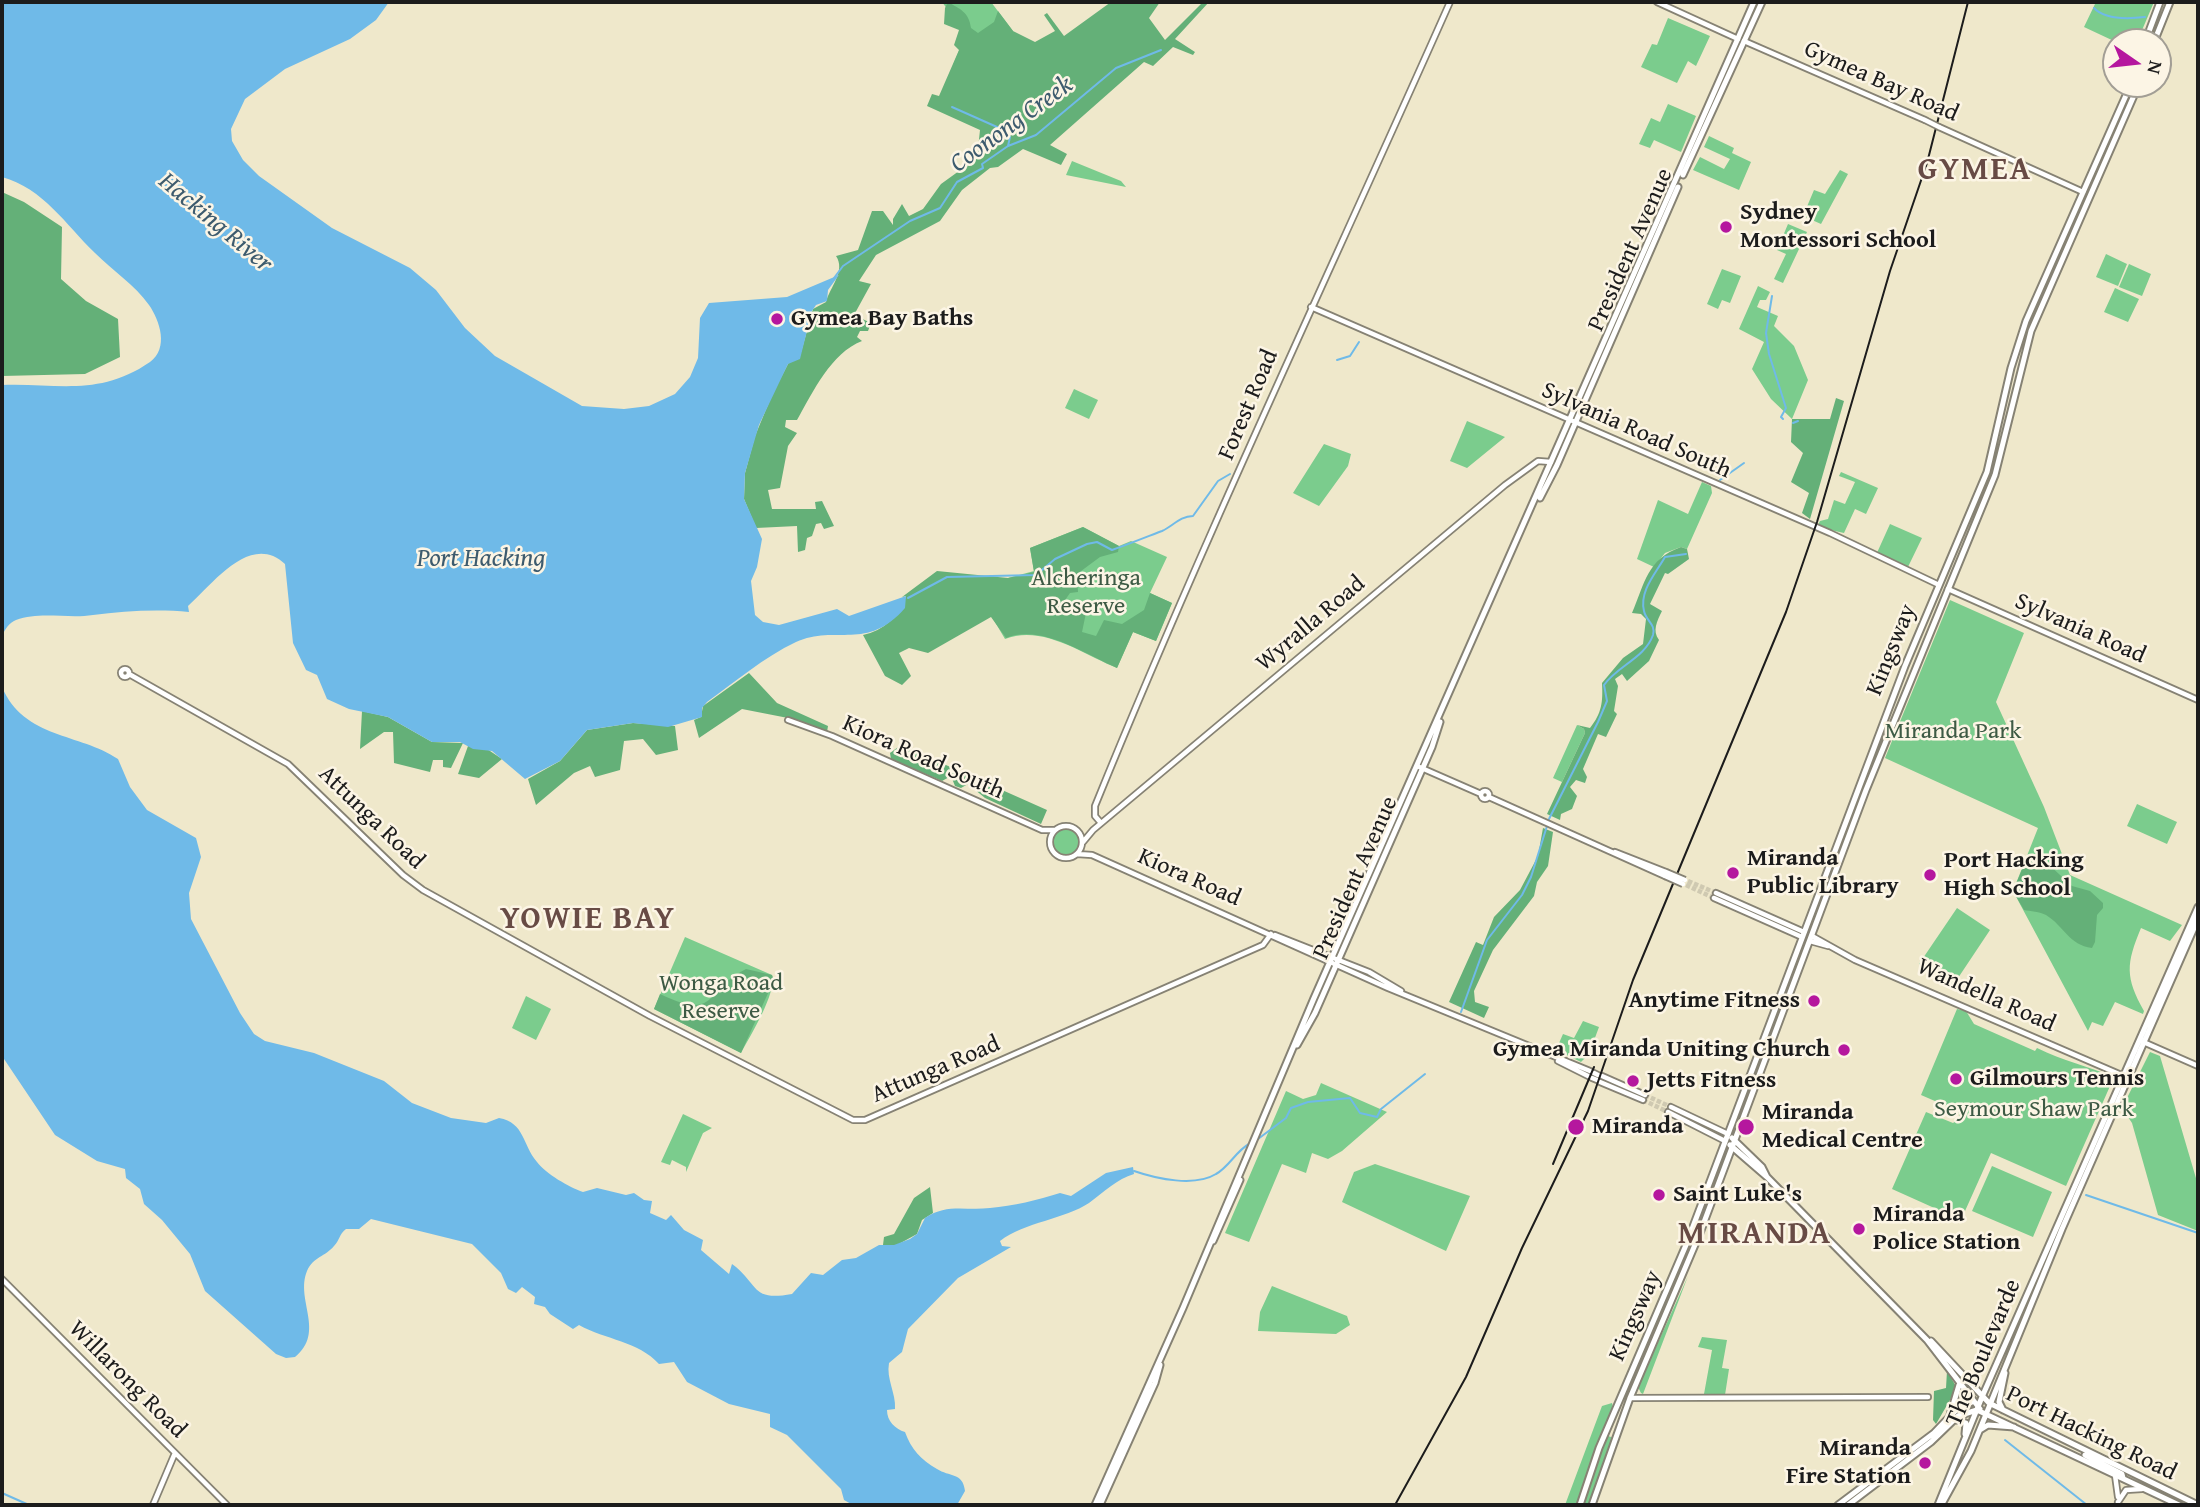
<!DOCTYPE html>
<style>
body{margin:0}
#map{position:relative;width:2200px;height:1507px;overflow:hidden;background:#efe8cb;font-family:"Gentium Book Plus",serif}
canvas{display:block}
.frame{position:absolute;inset:0;border:4px solid #1c1c1c;pointer-events:none}
.north{position:absolute;left:2102px;top:28px;width:70px;height:70px;box-sizing:border-box;background:#fcf5e5;border:2px solid #a29e95;border-radius:50%;rotate:104deg;font-size:19px;font-weight:700;line-height:28px;text-align:center;color:#1c1c1c}
.north::after{content:'';display:block;margin:auto;width:24px;height:32px;background:#b5179e;clip-path:polygon(50% 0,100% 100%,50% 72%,0 100%)}
</style>
<div id="map">
<canvas width="2200" height="1507"></canvas>
<div class="frame"></div>
<div class="north">N</div>
</div>
<script>
const g = document.querySelector('canvas').getContext('2d');
g.lineJoin = 'round';
function fill(path, color) { g.fillStyle = color; g.fill(path, 'evenodd'); }
function strokePath(path, color, width, dash) { g.strokeStyle = color; g.lineWidth = width; g.lineCap = dash ? 'butt' : 'round'; g.setLineDash(dash || []); g.stroke(path); }
function drawText(font, color, halo, rows, align = 'center') {
  g.font = font + ' "Gentium Book Plus",serif'; g.lineWidth = 5; g.setLineDash([]); g.textBaseline = 'middle'; g.strokeStyle = halo; g.fillStyle = color; for (const [text, x, y, turn = 0] of rows) {
    g.save(); g.translate(x, y); g.rotate((+turn || 0) * Math.PI / 180); g.textAlign = isNaN(turn) ? turn : align; if (halo) g.strokeText(text, 0, 0); g.fillText(text, 0, 0); g.restore();
  }
}
fill(new Path2D(`
 M 942,2 L 991,2 L 1013,31 L 953,65 L 966,34 Z
 M 2105,2 L 2154,2 L 2137,42 L 2116,42 L 2084,27 L 2095,4 Z
 M 1668,18 L 1710,36 L 1696,66 L 1688,61 L 1677,83 L 1641,67 L 1652,44 L 1657,45 Z
 M 1668,104 L 1696,116 L 1681,152 L 1654,140 L 1650,148 L 1639,144 L 1651,118 L 1660,122 Z
 M 1709,136 L 1734,148 L 1732,153 L 1751,162 L 1739,190 L 1693,170 L 1700,157 L 1724,169 L 1730,159 L 1704,147 Z
 M 1072,161 L 1121,181 L 1126,187 L 1066,175 Z
 M 1840,170 L 1848,174 L 1821,224 L 1803,216 L 1814,190 L 1825,194 Z
 M 1788,224 L 1807,232 L 1783,283 L 1774,279 L 1786,254 L 1777,250 Z
 M 2106,254 L 2127,264 L 2118,286 L 2096,277 Z
 M 2129,264 L 2151,274 L 2142,296 L 2119,287 Z
 M 1722,269 L 1741,276 L 1730,303 L 1722,300 L 1718,309 L 1707,304 Z
 M 1758,286 L 1770,292 L 1766,300 L 1760,300 L 1757,307 L 1778,316 L 1774,326 L 1794,346 L 1808,380 L 1792,419 L 1771,399 L 1752,369 L 1764,342 L 1739,329 Z
 M 2115,288 L 2139,299 L 2128,322 L 2104,312 Z
 M 1074,389 L 1098,400 L 1089,419 L 1065,408 Z
 M 1467,421 L 1505,437 L 1467,468 L 1450,461 Z
 M 1324,444 L 1351,454 L 1348,466 L 1319,506 L 1293,493 Z
 M 1841,472 L 1878,488 L 1866,514 L 1855,509 L 1844,533 L 1817,527 L 1820,521 L 1828,519 L 1834,500 L 1845,504 L 1855,482 L 1839,476 Z
 M 1702,482 L 1711,486 L 1712,493 L 1687,549 L 1681,547 L 1665,553 L 1654,567 L 1637,559 L 1658,500 L 1688,514 Z
 M 1890,524 L 1922,538 L 1907,569 L 1876,555 Z
 M 1083,527 L 1119,546 L 1131,541 L 1167,557 L 1150,593 L 1172,603 L 1156,641 L 1133,632 L 1117,668 C 1083,654 1042,624 1005,639 L 992,617 L 1008,578 L 1034,571 L 1030,548 Z
 M 1950,600 L 2024,633 L 1996,702 L 2044,807 L 2070,875 L 2182,925 L 2170,941 L 2141,928 C 2126,964 2125,977 2144,1011 L 2143,1014 L 2115,1002 L 2103,1026 L 2092,1022 L 2088,1031 L 2013,891 L 2038,828 L 1885,758 Z
 M 1577,725 L 1584,729 L 1585,733 L 1562,782 L 1553,778 Z
 M 2137,804 L 2177,822 L 2167,844 L 2127,826 Z
 M1050 842a16 16 0 1 1 32 0a16 16 0 1 1-32 0Z
 M 1957,908 L 1990,930 L 1952,987 L 1919,964 Z
 M 685,937 L 772,975 C 777,993 750,1036 741,1053 L 654,1009 Z
 M 526,996 L 551,1009 L 536,1040 L 512,1028 Z
 M 1957,1009 L 1966,1011 L 1974,1024 L 2035,1051 L 2037,1048 C 2063,1061 2088,1066 2114,1077 L 2066,1186 L 1991,1153 L 1961,1220 L 1892,1189 L 1926,1112 L 1953,1123 L 1960,1118 L 1958,1111 L 1921,1095 Z
 M 1583,1021 L 1599,1027 L 1589,1054 L 1581,1062 L 1556,1050 L 1563,1034 L 1574,1038 Z
 M 2150,1052 L 2160,1056 L 2198,1185 L 2198,1231 L 2158,1215 L 2132,1123 L 2122,1108 Z
 M 1321,1083 L 1387,1112 L 1342,1151 L 1328,1159 L 1312,1153 L 1306,1173 L 1282,1164 L 1249,1242 L 1225,1233 L 1286,1091 L 1303,1099 L 1316,1095 Z
 M 683,1114 L 712,1128 L 703,1133 L 686,1172 L 686,1167 L 672,1160 L 670,1165 L 661,1162 Z
 M 1375,1164 L 1470,1196 L 1446,1251 L 1342,1202 L 1354,1172 Z
 M 1992,1166 L 2052,1192 L 2033,1237 L 1972,1211 Z
 M 1688,1276 L 1643,1394 L 1641,1393 L 1638,1387 Z
 M 1272,1286 L 1347,1316 L 1350,1325 L 1336,1334 L 1258,1331 L 1260,1312 Z
 M 1702,1337 L 1727,1340 L 1722,1368 L 1729,1369 L 1725,1395 L 1704,1394 L 1712,1350 L 1698,1347 Z
 M 1612,1403 L 1614,1411 L 1598,1453 L 1608,1436 L 1614,1438 L 1592,1505 L 1565,1505 L 1602,1406 Z`), '#7bcc8d');
fill(new Path2D(`
 M 948,2 C 960,9 969,12 971,28 L 978,33 L 994,22 L 998,11 L 1013,31 L 1035,42 L 1055,31 L 1044,15 L 1047,13 L 1064,36 L 1111,2 L 1160,2 L 1149,18 L 1165,40 L 1203,2 L 1209,2 L 1175,39 L 1195,52 L 1193,55 L 1173,47 L 1153,66 L 1144,62 L 1050,145 L 1067,154 L 1061,165 L 1023,149 L 998,167 L 990,168 L 962,190 L 940,221 L 876,255 L 859,281 L 871,284 L 854,315 L 871,323 L 868,331 L 860,331 L 857,337 L 862,341 C 831,353 813,392 797,420 L 786,420 L 785,427 L 797,433 L 788,446 L 780,488 L 768,490 L 772,509 L 816,509 L 815,502 L 822,501 L 834,526 L 824,529 L 821,523 L 816,524 L 812,536 L 807,538 L 805,550 L 798,552 L 797,526 L 756,528 L 744,499 L 745,473 L 755,436 L 772,395 L 789,362 L 800,356 L 813,309 L 826,302 C 830,287 846,271 836,256 L 858,250 L 872,211 L 883,211 L 893,225 L 893,219 L 902,204 L 909,216 L 923,209 L 941,184 L 977,158 L 980,130 L 927,106 L 932,94 L 939,96 L 959,50 L 954,45 L 959,30 L 944,24 L 945,8 Z
 M 2,192 L 24,202 L 62,227 L 61,279 L 86,301 L 118,319 L 120,357 L 85,374 L 2,376 Z
 M 1836,398 L 1844,401 L 1810,519 L 1802,513 L 1809,493 L 1791,482 L 1803,453 L 1791,442 L 1792,419 L 1830,419 Z
 M 1083,527 L 1119,546 L 1118,552 L 1100,557 L 1077,574 L 1078,592 L 1070,593 L 1063,603 L 1065,613 L 1086,613 L 1082,632 L 1096,636 L 1104,620 L 1122,624 L 1144,610 L 1150,593 L 1172,603 L 1156,641 L 1133,632 L 1117,668 C 1084,654 1042,624 1006,638 L 991,617 L 928,653 L 909,648 L 899,653 L 911,676 L 902,685 L 885,676 L 863,635 C 883,631 901,615 906,596 L 902,597 L 937,571 L 1008,578 L 1034,572 L 1030,548 Z
 M 1681,547 L 1687,549 L 1689,559 L 1668,574 L 1665,573 L 1650,604 L 1662,611 C 1657,621 1652,631 1659,640 L 1649,661 L 1627,681 L 1622,674 L 1615,679 L 1618,686 L 1614,711 L 1617,714 L 1606,737 L 1598,734 L 1583,769 L 1587,777 L 1585,783 L 1576,780 L 1570,787 L 1577,796 L 1572,809 L 1561,814 L 1560,820 L 1547,814 L 1585,733 L 1584,729 L 1577,725 L 1590,728 C 1602,713 1603,702 1602,683 L 1623,658 L 1643,644 L 1646,619 L 1641,614 L 1632,613 C 1645,583 1647,559 1681,547 Z
 M 749,673 L 777,703 L 828,726 L 827,732 L 788,718 L 742,709 L 699,738 L 694,720 L 701,717 L 703,706 Z
 M 362,711 L 388,717 L 432,742 L 463,743 L 451,768 L 443,767 L 443,760 L 433,760 L 430,772 L 394,763 L 393,732 L 384,732 L 360,749 Z
 M 633,723 L 675,726 L 678,750 L 656,755 L 643,739 L 624,741 L 620,770 L 595,777 L 590,766 L 574,773 L 536,805 L 528,779 L 560,761 L 587,730 Z
 M 901,745 L 1047,810 L 1041,824 L 985,798 L 968,784 L 961,788 L 955,786 L 951,776 L 942,781 L 891,759 L 890,753 Z
 M 468,746 L 487,749 L 502,759 L 479,778 L 458,774 Z
 M 1543,828 L 1553,832 L 1548,866 L 1537,882 L 1534,896 L 1493,950 L 1474,991 L 1475,1002 L 1489,1007 L 1484,1018 L 1449,1002 L 1476,942 L 1483,945 L 1494,917 L 1520,890 L 1538,856 Z
 M 2026,860 L 2047,863 L 2072,886 L 2090,891 L 2103,903 L 2103,908 L 2097,915 L 2095,942 L 2092,948 C 2069,945 2064,926 2046,915 C 2040,912 2030,911 2024,910 L 2013,891 Z
 M 746,969 L 772,975 L 774,980 L 741,1053 L 654,1009 L 660,994 C 719,1022 703,990 746,969 Z
 M 930,1187 L 933,1213 L 922,1220 L 917,1234 L 897,1245 L 883,1245 L 884,1237 L 894,1234 L 914,1198 Z
 M 1947,1371 L 1957,1388 L 1936,1424 L 1933,1420 L 1934,1391 L 1946,1388 Z`), '#64b078');
fill(new Path2D(`
 M 2,2 L 389,2 L 376,20 L 350,39 L 285,69 L 245,99 L 231,129 L 232,141 L 243,160 L 259,176 L 332,228 L 410,268 L 436,290 L 465,328 L 495,356 L 582,406 L 624,409 L 649,406 L 675,394 L 690,377 L 698,358 L 700,318 L 709,303 L 787,297 L 839,275 L 828,290 L 827,301 L 816,305 L 812,311 L 800,359 L 788,364 L 759,425 L 745,473 L 744,499 L 762,539 L 757,567 L 751,581 L 755,615 L 763,622 L 779,625 L 837,609 L 849,616 L 906,596 L 905,608 C 867,652 836,624 796,642 C 764,657 735,682 707,702 L 702,708 L 702,717 L 668,727 L 633,723 L 587,730 L 560,761 L 525,779 L 492,751 L 473,749 L 460,742 L 432,742 L 388,717 L 349,709 L 327,699 L 317,675 L 306,670 L 293,643 L 285,564 C 250,532 213,584 188,606 L 189,612 C 158,609 123,611 93,615 C 68,619 40,611 16,620 C 9,623 5,629 2,636 L 2,385 C 58,383 99,397 150,362 C 169,348 160,321 149,305 C 135,285 112,270 95,253 C 65,224 44,189 2,177 Z
 M 2,687 C 24,739 80,733 118,759 L 130,787 L 147,810 L 196,838 L 201,857 L 189,893 L 191,919 L 240,1013 L 254,1034 L 265,1041 L 314,1053 L 384,1081 L 412,1103 L 451,1118 L 486,1123 L 499,1118 C 525,1123 522,1144 537,1162 C 546,1174 569,1187 583,1192 L 597,1188 L 626,1195 L 634,1193 L 644,1200 L 652,1201 L 650,1213 L 666,1220 L 671,1215 L 684,1230 L 703,1240 L 701,1250 L 729,1274 L 732,1264 L 736,1267 C 759,1287 753,1301 792,1294 L 811,1273 L 823,1275 L 842,1260 L 856,1258 L 879,1245 L 894,1245 L 910,1239 L 917,1234 L 925,1218 C 947,1203 965,1211 990,1208 C 1013,1206 1038,1200 1060,1193 L 1071,1196 L 1106,1173 L 1133,1167 L 1134,1174 C 1117,1179 1104,1192 1089,1203 C 1065,1219 1025,1222 1000,1241 L 1002,1246 L 1011,1247 L 958,1278 L 908,1329 L 902,1352 L 889,1363 C 886,1379 896,1393 895,1409 L 887,1410 C 887,1421 895,1429 905,1432 C 911,1449 921,1460 937,1469 C 949,1477 963,1472 965,1491 L 957,1505 L 853,1505 L 844,1500 L 841,1489 L 787,1435 L 770,1427 L 770,1414 L 729,1404 L 687,1382 L 674,1362 L 659,1364 C 638,1341 606,1340 579,1325 L 573,1329 L 550,1314 L 545,1307 L 534,1304 L 535,1297 L 522,1287 L 516,1293 L 508,1289 L 501,1273 L 472,1244 L 371,1219 L 359,1229 L 346,1229 C 339,1234 340,1240 334,1246 C 325,1257 314,1256 307,1271 C 295,1300 326,1332 295,1357 L 286,1358 L 276,1354 L 205,1291 L 190,1254 L 162,1220 L 144,1204 L 140,1189 L 126,1178 L 125,1169 L 97,1161 L 55,1135 L 2,1056 Z`), '#6fbae8');
strokePath(new Path2D(`
 M 2094,8 C 2105,20 2128,19 2145,17
 M 952,107 L 1006,131 L 1010,137 L 1008,146
 M 834,278 L 843,266 L 910,221 L 940,208 L 957,182 L 983,168 L 982,164 L 1008,146 L 1036,135 L 1116,68 L 1161,50
 M 1772,296 L 1766,333 L 1769,354 L 1786,408 L 1781,417 L 1783,419
 M 1337,360 L 1350,356 L 1359,342
 M 1793,423 L 1798,421
 M 1720,480 L 1744,463
 M 908,598 L 947,577 L 1036,575 L 1055,559 L 1087,544 L 1097,542 L 1112,550 C 1129,544 1146,537 1162,531 C 1173,526 1180,516 1193,516 L 1218,481 L 1230,474
 M 1549,819 L 1598,722 L 1607,701 L 1604,685 C 1617,666 1645,658 1653,635 C 1656,624 1646,621 1644,611 C 1639,591 1656,573 1665,557 L 1686,554
 M 1461,1012 L 1487,940 L 1522,895 L 1531,877 L 1547,826
 M 1254,1142 L 1286,1118 L 1291,1108 L 1308,1102 L 1350,1098 L 1360,1113 L 1377,1117 L 1381,1109 L 1425,1074
 M 1134,1171 C 1157,1179 1195,1187 1216,1174 C 1229,1167 1236,1151 1249,1144
 M 2086,1195 L 2198,1233
 M 2005,1440 L 2087,1505
 M 2,1493 L 29,1505`), '#6fbae8', 2);
strokePath(new Path2D(`
 M 1688,881 L 1716,893
 M 1686,885 L 1714,898
 M 1645,1095 L 1671,1107
 M 1643,1100 L 1668,1112`), '#cfc9b1', 4.5, [4.5, 2]);
const minor = new Path2D(`
 M 1657,2 L 1738,39
 M 1744,41 L 1925,120
 M 1939,127 L 2083,192
 M 1311,307 L 1830,533 L 1937,584
 M 1948,589 L 2198,700
 M121 673a4 4 0 1 1 8 0a4 4 0 1 1-8 0Z
 M 129,674 L 288,764 L 403,875 L 423,890 L 650,1016 L 853,1120 L 865,1120 L 1263,945 L 1271,934
 M 788,720 L 832,736 L 1042,830 L 1055,830
 M 1417,766 L 1481,794
 M1481 795a4 4 0 1 1 8 0a4 4 0 1 1-8 0Z
 M 1489,797 L 1665,876
 M 1101,823 L 1095,816 L 1095,806 C 1205,535 1331,270 1450,2
 M1050 842a16 16 0 1 1 32 0a16 16 0 1 1-32 0Z
 M 1083,842 L 1093,830 L 1505,485 L 1538,461 L 1551,462
 M 1615,852 L 1666,872
 M 1077,854 L 1092,855 L 1388,988 L 1590,1071
 M 1716,893 L 1804,932
 M 1714,898 L 1802,937
 M 1275,935 L 1369,972 L 1401,991
 M 1812,936 L 1855,960 L 2126,1077
 M 1810,941 L 1828,946
 M 2141,1041 L 2198,1066
 M 1558,1061 L 1588,1076
 M 1594,1073 L 1598,1075
 M 1602,1076 L 1645,1095
 M 1592,1078 L 1597,1080
 M 1600,1082 L 1643,1100
 M 1671,1107 L 1728,1134
 M 1668,1112 L 1725,1141
 M 2,1279 L 227,1505
 M 1630,1398 L 1928,1397
 M 2115,1475 L 2118,1497
 M 2118,1502 L 2126,1490 L 2142,1489
 M 153,1505 L 175,1453`);
const major = new Path2D(`
 M 2145,42 L 2160,2
 M 2154,42 L 2170,2
 M 1683,175 L 1762,2
 M 1540,498 L 1557,465 L 1678,187
 M 1297,1045 L 1315,1013 L 1432,747 L 1440,722
 M 1732,1138 L 1762,1167 L 1767,1177
 M 1730,1145 L 1767,1177 L 1927,1340 L 1980,1409
 M 1213,1241 L 1240,1180
 M 1931,1341 L 1989,1403 L 2198,1505
 M 2003,1410 L 1999,1402 L 2005,1373
 M 1950,1415 L 1959,1385
 M 1954,1419 L 1966,1423 L 1965,1434
 M 1980,1430 L 1988,1425 L 2014,1427
 M 2085,1455 L 2122,1474 L 2123,1478
 M 1943,1502 L 1971,1451 L 2062,1229 L 2198,919
 M 1095,1505 L 1183,1308 L 1314,998 L 1754,2
 M 1100,1505 L 1155,1383 L 1160,1365
 M 1580,1505 L 1599,1448 L 1686,1245 L 1905,666 L 1987,472 L 2011,368 L 2026,321 L 2131,84
 M 1592,1505 L 1630,1398 L 1700,1233 L 1866,790 L 1995,475 L 2031,331 L 2139,84
 M 1838,1505 L 1934,1433 L 1957,1409 L 1974,1401
 M 1848,1505 L 1931,1442 L 1958,1416 L 1977,1410 L 2179,1505
 M 1938,1505 L 1982,1397 L 2198,907`);
strokePath(minor, '#868274', 8);
strokePath(major, '#868274', 9);
strokePath(minor, '#fff', 4.5);
strokePath(major, '#fff', 5);
strokePath(new Path2D(`
 M 1553,1164 L 1594,1067
 M 1395,1505 L 1466,1377 L 1522,1248 L 1588,1111 L 1633,980 L 1786,612 L 1817,522 L 1890,271 L 1927,163 L 1968,2`), '#1c1c1c', 2);
const minorBridge = new Path2D(`
 M 1925,120 L 1939,127
 M 1666,872 L 1685,880
 M 1665,876 L 1683,884`);
strokePath(minorBridge, '#868274', 8, []);
strokePath(minorBridge, '#fff', 4.5);
for (const [x, y, r, color] of [
 [1726,227,7,"#b5179e"],
 [777,319,7,"#b5179e"],
 [1733,873,7,"#b5179e"],
 [1930,875,7,"#b5179e"],
 [1814,1001,7,"#b5179e"],
 [1844,1050,7,"#b5179e"],
 [1956,1079,7,"#b5179e"],
 [1633,1081,7,"#b5179e"],
 [1576,1127,9,"#b5179e"],
 [1746,1127,9,"#b5179e"],
 [1659,1195,7,"#b5179e"],
 [1859,1229,7,"#b5179e"],
 [1925,1463,7,"#b5179e"]
]) { const dot = new Path2D(); dot.arc(x, y, r, 0, 2 * Math.PI); g.fillStyle = color; g.fill(dot); strokePath(dot, '#fcf5e5', 2.5); }
drawText('24px', '#1c1c1c', '#fcf5e5', [
 ["Gymea Bay Road",1881,82,24],
 ["President Avenue",1631,250,-66],
 ["Forest Road",1249,405,-67],
 ["Sylvania Road South",1636,431,24],
 ["Wyralla Road",1311,624,-40],
 ["Sylvania Road",2080,629,24],
 ["Kingsway",1892,650,-68],
 ["Kiora Road South",923,758,24],
 ["Attunga Road",371,818,44],
 ["Kiora Road",1189,878,24],
 ["President Avenue",1356,878,-66],
 ["Wandella Road",1986,996,24],
 ["Attunga Road",936,1070,-23],
 ["Kingsway",1636,1316,-66],
 ["The Boulevarde",1984,1353,-67],
 ["Willarong Road",127,1380,45],
 ["Port Hacking Road",2091,1434,26]
]);
drawText('bold 24px', '#1c1c1c', '#fcf5e5', [
 ["Sydney",1740,213],
 ["Montessori School",1740,241],
 ["Gymea Bay Baths",791,319],
 ["Miranda",1747,859],
 ["Public Library",1747,887],
 ["Port Hacking",1944,861],
 ["High School",1944,889],
 ["Anytime Fitness",1800,1001,"right"],
 ["Gymea Miranda Uniting Church",1830,1050,"right"],
 ["Gilmours Tennis",1970,1079],
 ["Jetts Fitness",1647,1081],
 ["Miranda",1762,1113],
 ["Medical Centre",1762,1141],
 ["Miranda",1592,1127],
 ["Saint Luke's",1673,1195],
 ["Miranda",1873,1215],
 ["Police Station",1873,1243],
 ["Miranda",1911,1449,"right"],
 ["Fire Station",1911,1477,"right"]
], 'left');
drawText('24px', '#3d5a44', '#fcf5e5', [
 ["Alcheringa",1086,579],
 ["Reserve",1086,607],
 ["Miranda Park",1953,732],
 ["Wonga Road",721,984],
 ["Reserve",721,1012],
 ["Seymour Shaw Park",2034,1110]
]);
drawText('italic 26px', '#3d5b6e', '#fcf5e5', [
 ["Coonong Creek",1012,125,-36],
 ["Hacking River",215,223,40],
 ["Port Hacking",481,559]
]);
g.letterSpacing = '2px';
drawText('bold 32px', '#684b45', '#fcf5e5', [
 ["GYMEA",1975,171],
 ["YOWIE BAY",588,920],
 ["MIRANDA",1755,1235]
]);
g.letterSpacing = '0px';
</script>
